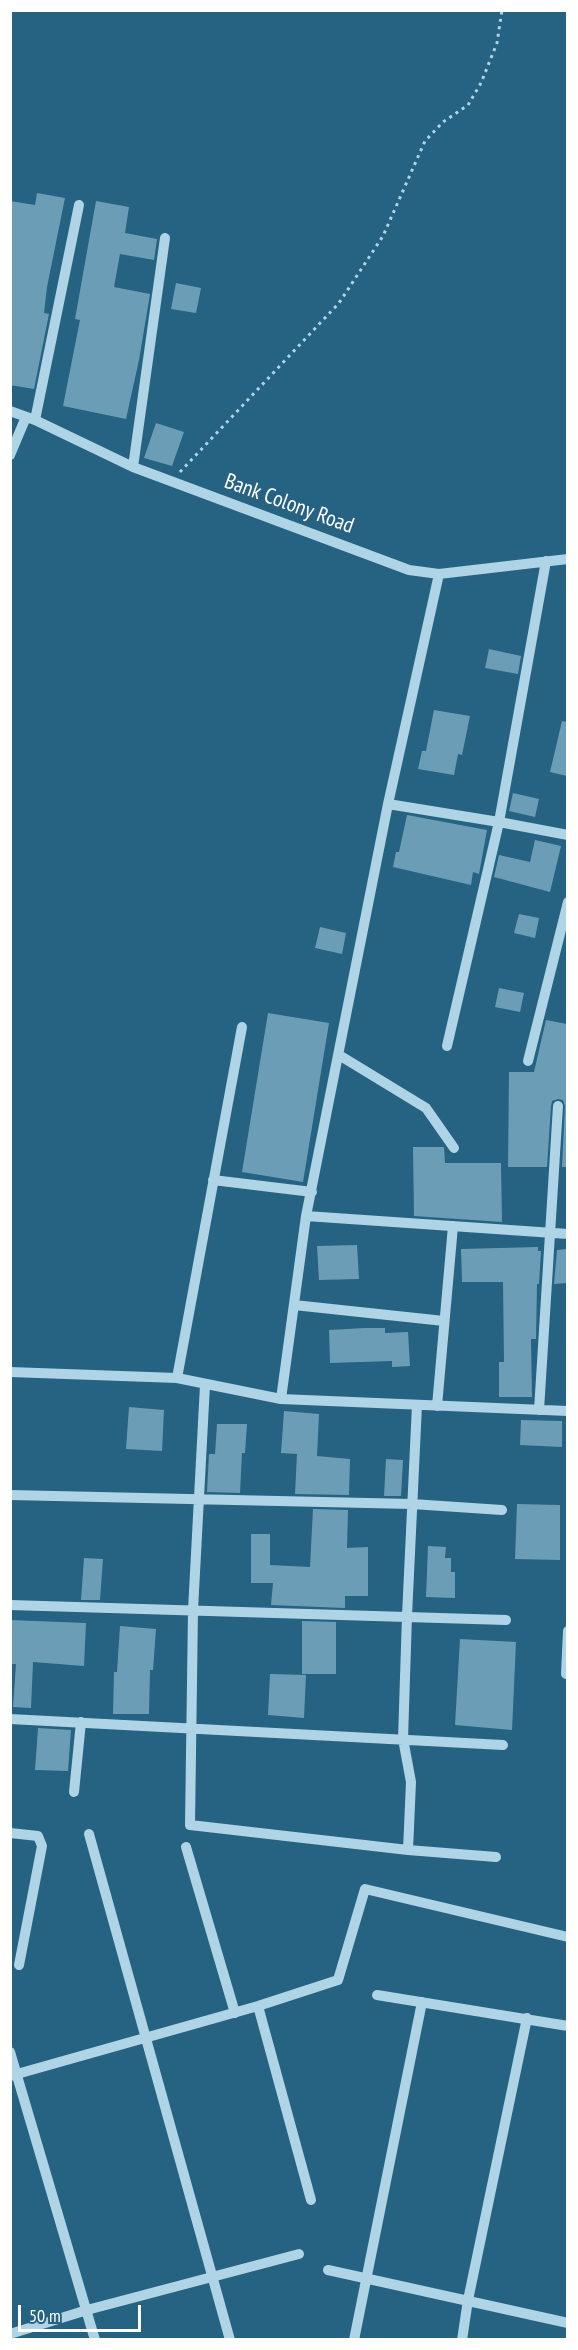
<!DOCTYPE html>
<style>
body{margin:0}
#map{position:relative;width:578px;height:2350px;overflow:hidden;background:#266281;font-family:"PT Sans Narrow",sans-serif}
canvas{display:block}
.frame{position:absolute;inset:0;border:12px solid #fff;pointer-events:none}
.scale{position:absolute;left:18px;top:2305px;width:123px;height:27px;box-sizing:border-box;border:3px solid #fff;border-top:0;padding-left:8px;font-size:18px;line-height:21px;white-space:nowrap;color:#fff;-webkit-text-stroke:4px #266281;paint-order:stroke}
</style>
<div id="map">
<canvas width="578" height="2350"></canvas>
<div class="frame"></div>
<div class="scale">50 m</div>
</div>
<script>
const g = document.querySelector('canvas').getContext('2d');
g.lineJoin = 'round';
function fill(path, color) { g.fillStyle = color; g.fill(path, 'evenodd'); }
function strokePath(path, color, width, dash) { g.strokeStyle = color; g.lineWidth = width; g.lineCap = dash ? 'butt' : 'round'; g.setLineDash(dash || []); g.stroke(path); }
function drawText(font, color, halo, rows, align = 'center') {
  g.font = font + ' "PT Sans Narrow",sans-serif'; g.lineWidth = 6; g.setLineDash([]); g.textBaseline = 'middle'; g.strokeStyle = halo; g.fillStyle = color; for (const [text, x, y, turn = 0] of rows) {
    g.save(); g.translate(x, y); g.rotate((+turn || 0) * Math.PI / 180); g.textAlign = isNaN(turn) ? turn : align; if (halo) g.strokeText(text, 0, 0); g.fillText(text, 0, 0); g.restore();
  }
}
fill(new Path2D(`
 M 37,193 L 65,198 L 47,287 L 44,313 L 49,314 L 34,389 L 10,385 L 10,201 L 35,205 Z
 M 96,201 L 129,207 L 125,233 L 157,239 L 154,260 L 120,254 L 114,287 L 150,294 L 139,360 L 126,419 L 63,406 L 80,320 L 75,319 Z
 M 176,283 L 201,288 L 196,313 L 171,309 Z
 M 156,423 L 184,432 L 172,466 L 144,458 Z
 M 489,649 L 521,656 L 518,674 L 485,668 Z
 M 434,710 L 470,716 L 462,755 L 458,754 L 454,775 L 418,769 L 422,751 L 426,751 Z
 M 562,721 L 567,722 L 567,776 L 550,772 Z
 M 513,793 L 539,799 L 535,817 L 509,811 Z
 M 407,815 L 487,830 L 479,874 L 473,872 L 471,885 L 393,867 L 396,852 L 399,852 Z
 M 535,840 L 561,846 L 550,892 L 494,877 L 499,855 L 530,862 Z
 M 519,914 L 539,918 L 535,938 L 514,933 Z
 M 320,927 L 346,933 L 342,954 L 315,948 Z
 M 499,988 L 524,993 L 520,1012 L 495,1007 Z
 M 268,1013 L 329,1023 L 303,1182 L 242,1172 Z
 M 546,1020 L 567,1024 L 567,1167 L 562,1167 L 565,1106 L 563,1100 L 558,1099 L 552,1101 L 551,1106 L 547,1167 L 508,1167 L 509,1072 L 534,1072 Z
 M 413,1147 L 444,1147 L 445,1163 L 501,1163 L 502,1222 L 414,1216 Z
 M 357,1245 L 359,1279 L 319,1280 L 317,1246 Z
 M 538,1247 L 538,1251 L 541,1251 L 539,1284 L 537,1284 L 536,1339 L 531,1339 L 532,1397 L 499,1397 L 499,1362 L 504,1362 L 503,1282 L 462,1282 L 461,1249 Z
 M 567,1249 L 567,1283 L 554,1284 L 557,1250 Z
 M 365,1328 L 385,1328 L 385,1333 L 408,1332 L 410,1366 L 392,1367 L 392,1361 L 330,1363 L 329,1330 Z
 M 129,1407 L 164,1410 L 162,1451 L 126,1449 Z
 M 284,1411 L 319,1414 L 317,1456 L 350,1459 L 349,1495 L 295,1494 L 297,1454 L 281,1453 Z
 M 521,1420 L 562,1421 L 562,1447 L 520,1445 Z
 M 217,1424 L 247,1424 L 245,1453 L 242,1453 L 240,1493 L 207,1492 L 209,1454 L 215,1454 Z
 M 386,1459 L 403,1460 L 401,1496 L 384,1496 Z
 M 517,1504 L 560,1505 L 560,1560 L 515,1559 Z
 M 313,1509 L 348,1510 L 347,1548 L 368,1547 L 368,1596 L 345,1596 L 345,1608 L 271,1605 L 273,1583 L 251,1583 L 251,1534 L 270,1534 L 270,1565 L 310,1567 Z
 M 428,1546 L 446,1547 L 445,1558 L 451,1558 L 451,1572 L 455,1572 L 455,1598 L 426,1597 Z
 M 84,1558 L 103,1559 L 100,1600 L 81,1600 Z
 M 10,1620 L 86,1623 L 84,1666 L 33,1662 L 31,1708 L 13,1707 L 16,1664 L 10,1664 Z
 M 302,1621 L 336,1622 L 336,1674 L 302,1674 Z
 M 120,1626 L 156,1629 L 153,1670 L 150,1670 L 149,1714 L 113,1714 L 114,1672 L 117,1672 Z
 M 460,1639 L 516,1642 L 512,1730 L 455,1725 Z
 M 270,1674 L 306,1675 L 304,1718 L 268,1715 Z
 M 38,1728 L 71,1730 L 68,1771 L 35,1770 Z`), '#6b9eb6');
strokePath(new Path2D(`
 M 180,472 L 339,303 L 383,236 L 425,141 L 443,122 L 468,105 L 481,83 L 497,43 L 502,10`), '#aed4e6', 3, [3, 4.5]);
strokePath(new Path2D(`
 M 10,411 L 35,420 L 133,467 L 409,570 L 439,574 L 568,559
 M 35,420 L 79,205
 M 10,455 L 26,417
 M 133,467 L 165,238
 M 388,804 L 499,822 L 568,835
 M 447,1046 L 499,822 L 546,561
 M 339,1055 L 426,1108 L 454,1148
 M 528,1061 L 568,902
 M 213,1180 L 312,1192
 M 306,1216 L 568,1234
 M 294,1305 L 444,1321
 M 10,1372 L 177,1378 L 281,1399 L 568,1411
 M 177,1378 L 242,1027
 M 205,1385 L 193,1610 L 190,1825 L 408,1850 L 496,1857
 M 281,1399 L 306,1216 L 388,804 L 439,574
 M 437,1406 L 453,1226
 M 539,1410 L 558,1106
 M 10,1495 L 412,1504 L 502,1510
 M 10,1605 L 506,1620
 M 566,1674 L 568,1631
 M 10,1719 L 503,1745
 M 74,1792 L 81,1722
 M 10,1833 L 38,1836 L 42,1846 L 19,1965
 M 89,1834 L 230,2340
 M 186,1847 L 235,2013
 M 408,1850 L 411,1782 L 403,1739 L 407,1616 L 417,1405
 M 377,1995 L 568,2026
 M 258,2006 L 311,2200
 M 10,2052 L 95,2340
 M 10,2076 L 258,2006 L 338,1980 L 365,1889 L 568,1937
 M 328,2270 L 568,2323
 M 10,2334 L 87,2310 L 299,2254
 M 354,2340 L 422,2002
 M 462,2340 L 468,2300 L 527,2018`), '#aed4e6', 10);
drawText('22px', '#fff', '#266281', [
 ["Bank Colony Road",289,504,20]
]);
</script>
